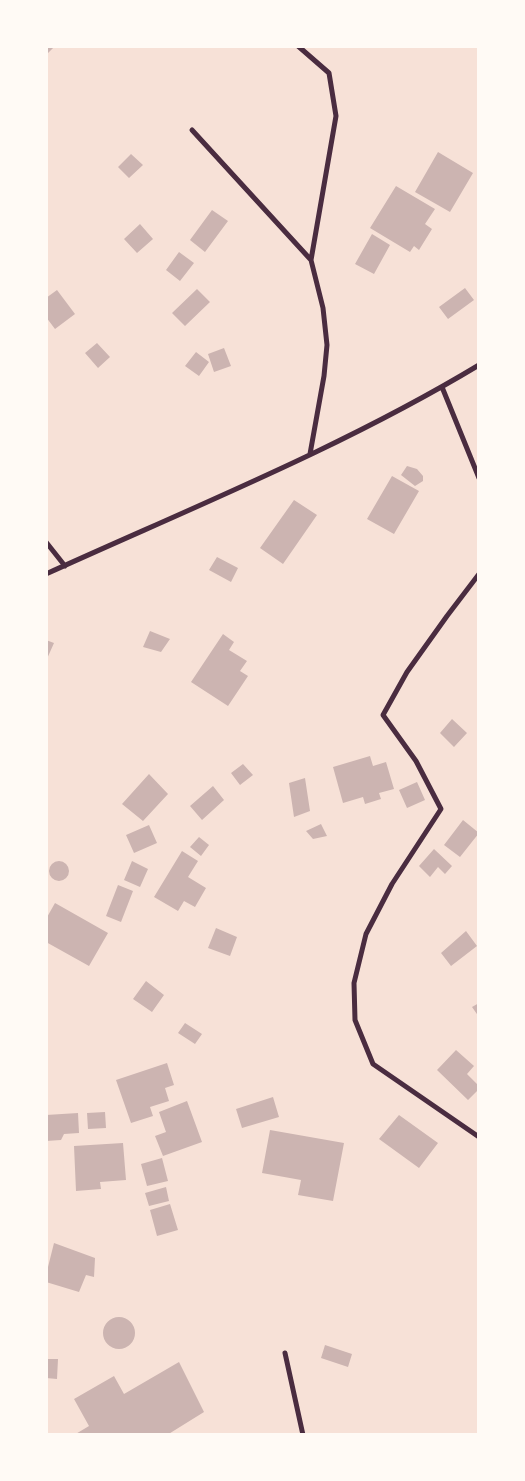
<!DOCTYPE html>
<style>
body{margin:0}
#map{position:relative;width:525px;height:1481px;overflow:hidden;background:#f7e1d7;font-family:"Exo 2",sans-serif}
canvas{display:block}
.frame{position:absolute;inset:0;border:48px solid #fffaf5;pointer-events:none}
</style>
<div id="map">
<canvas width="525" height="1481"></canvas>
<div class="frame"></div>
</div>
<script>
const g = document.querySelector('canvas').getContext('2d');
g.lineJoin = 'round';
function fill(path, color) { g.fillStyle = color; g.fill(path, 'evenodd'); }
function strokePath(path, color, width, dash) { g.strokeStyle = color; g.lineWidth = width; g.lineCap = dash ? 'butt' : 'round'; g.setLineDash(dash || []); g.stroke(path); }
fill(new Path2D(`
 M 46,46 L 55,46 L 46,55 Z
 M 438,152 L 473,173 L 450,212 L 415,192 Z
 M 131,154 L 143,165 L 129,178 L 118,167 Z
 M 396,186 L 435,209 L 425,224 L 432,229 L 419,250 L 414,246 L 410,252 L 370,228 Z
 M 212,210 L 228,221 L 205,252 L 190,240 Z
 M 140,224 L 153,239 L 137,253 L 124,239 Z
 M 372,234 L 390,245 L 374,274 L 355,264 Z
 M 179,252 L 194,263 L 180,281 L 166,270 Z
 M 465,288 L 474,300 L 448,319 L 439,307 Z
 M 197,289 L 210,302 L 185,326 L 172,313 Z
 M 57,290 L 75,314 L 55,329 L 46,317 L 46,298 Z
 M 97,343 L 110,357 L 98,368 L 85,353 Z
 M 224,348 L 231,366 L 214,372 L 208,354 Z
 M 196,352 L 209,362 L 199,376 L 185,366 Z
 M 407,466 L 417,469 L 423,476 L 423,481 L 415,486 L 401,475 Z
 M 392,476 L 419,491 L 394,534 L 367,519 Z
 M 294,500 L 317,515 L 283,564 L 260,548 Z
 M 217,557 L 238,568 L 231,582 L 209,570 Z
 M 150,631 L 170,639 L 161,652 L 143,647 Z
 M 223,634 L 234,642 L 229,650 L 247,661 L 240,671 L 248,676 L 228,706 L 191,682 Z
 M 46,640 L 54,643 L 46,661 Z
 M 452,719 L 467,733 L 454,747 L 440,733 Z
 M 370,756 L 373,766 L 386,762 L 394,789 L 379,793 L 381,799 L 365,804 L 363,797 L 343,803 L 333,767 Z
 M 243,764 L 253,775 L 240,785 L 231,773 Z
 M 149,774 L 168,794 L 143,821 L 122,804 Z
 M 305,778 L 310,811 L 294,817 L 289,783 Z
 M 417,782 L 425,800 L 407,808 L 399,790 Z
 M 213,786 L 224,800 L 202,820 L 190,806 Z
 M 463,820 L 479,833 L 460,857 L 444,845 Z
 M 321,824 L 327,836 L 313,839 L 306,831 Z
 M 149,825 L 157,843 L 134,853 L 126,835 Z
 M 199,837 L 209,845 L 201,856 L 190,847 Z
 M 434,849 L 452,866 L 445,874 L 438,867 L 430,877 L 419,866 Z
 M 182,851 L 198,861 L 188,877 L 206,888 L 195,907 L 184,901 L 178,911 L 154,897 Z
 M 132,861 L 148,869 L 140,887 L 124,880 Z
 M49 871a10 10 0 1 1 20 0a10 10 0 1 1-20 0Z
 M 118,885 L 133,891 L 121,922 L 106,916 Z
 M 55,903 L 108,933 L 89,966 L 46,942 L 46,919 Z
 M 216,928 L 237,937 L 230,956 L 208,948 Z
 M 466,931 L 477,946 L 451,966 L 441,953 Z
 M 146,981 L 164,995 L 152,1012 L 133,999 Z
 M 479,1003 L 479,1017 L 472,1007 Z
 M 185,1023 L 202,1034 L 195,1044 L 178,1033 Z
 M 456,1050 L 474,1066 L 467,1074 L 479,1086 L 479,1089 L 468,1100 L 437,1070 Z
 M 167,1063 L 174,1085 L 165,1088 L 169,1101 L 150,1107 L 153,1116 L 131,1123 L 116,1080 Z
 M 273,1097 L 279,1117 L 242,1128 L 236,1109 Z
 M 187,1101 L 202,1142 L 163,1156 L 155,1136 L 166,1132 L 159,1112 Z
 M 105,1112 L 106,1128 L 88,1129 L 87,1113 Z
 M 78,1113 L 79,1133 L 64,1134 L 61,1140 L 46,1141 L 46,1115 Z
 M 399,1115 L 438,1143 L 419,1168 L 379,1139 Z
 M 270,1130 L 344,1143 L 333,1201 L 298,1195 L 301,1180 L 262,1173 Z
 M 123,1143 L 126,1180 L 100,1182 L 101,1189 L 76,1191 L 74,1146 Z
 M 162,1158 L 168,1181 L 147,1186 L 141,1164 Z
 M 166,1187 L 169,1201 L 149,1206 L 145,1193 Z
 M 170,1204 L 178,1230 L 157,1236 L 150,1210 Z
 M 54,1243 L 95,1258 L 94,1277 L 86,1275 L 79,1292 L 46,1282 L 46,1275 Z
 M103 1333a16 16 0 1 1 32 0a16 16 0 1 1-32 0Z
 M 325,1345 L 352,1354 L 348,1367 L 321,1358 Z
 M 46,1359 L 58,1359 L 57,1379 L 46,1378 Z
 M 179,1362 L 204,1412 L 167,1435 L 74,1435 L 89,1426 L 74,1399 L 114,1376 L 124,1394 Z`), '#ccb4b1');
strokePath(new Path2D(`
 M 298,46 L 329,73 L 336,116 L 311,260
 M 192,130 L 311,260 L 323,308 L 327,345 L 324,376 L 310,454
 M 442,387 L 479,478
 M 46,542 L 65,566
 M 46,574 C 191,508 343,447 479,365
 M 479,574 L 447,616 L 407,672 L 383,715 L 416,761 L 441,809 L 392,884 L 366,934 L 354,983 L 355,1020 L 373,1064 L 479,1137
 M 285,1353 L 303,1435`), '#4a2c40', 5);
</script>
